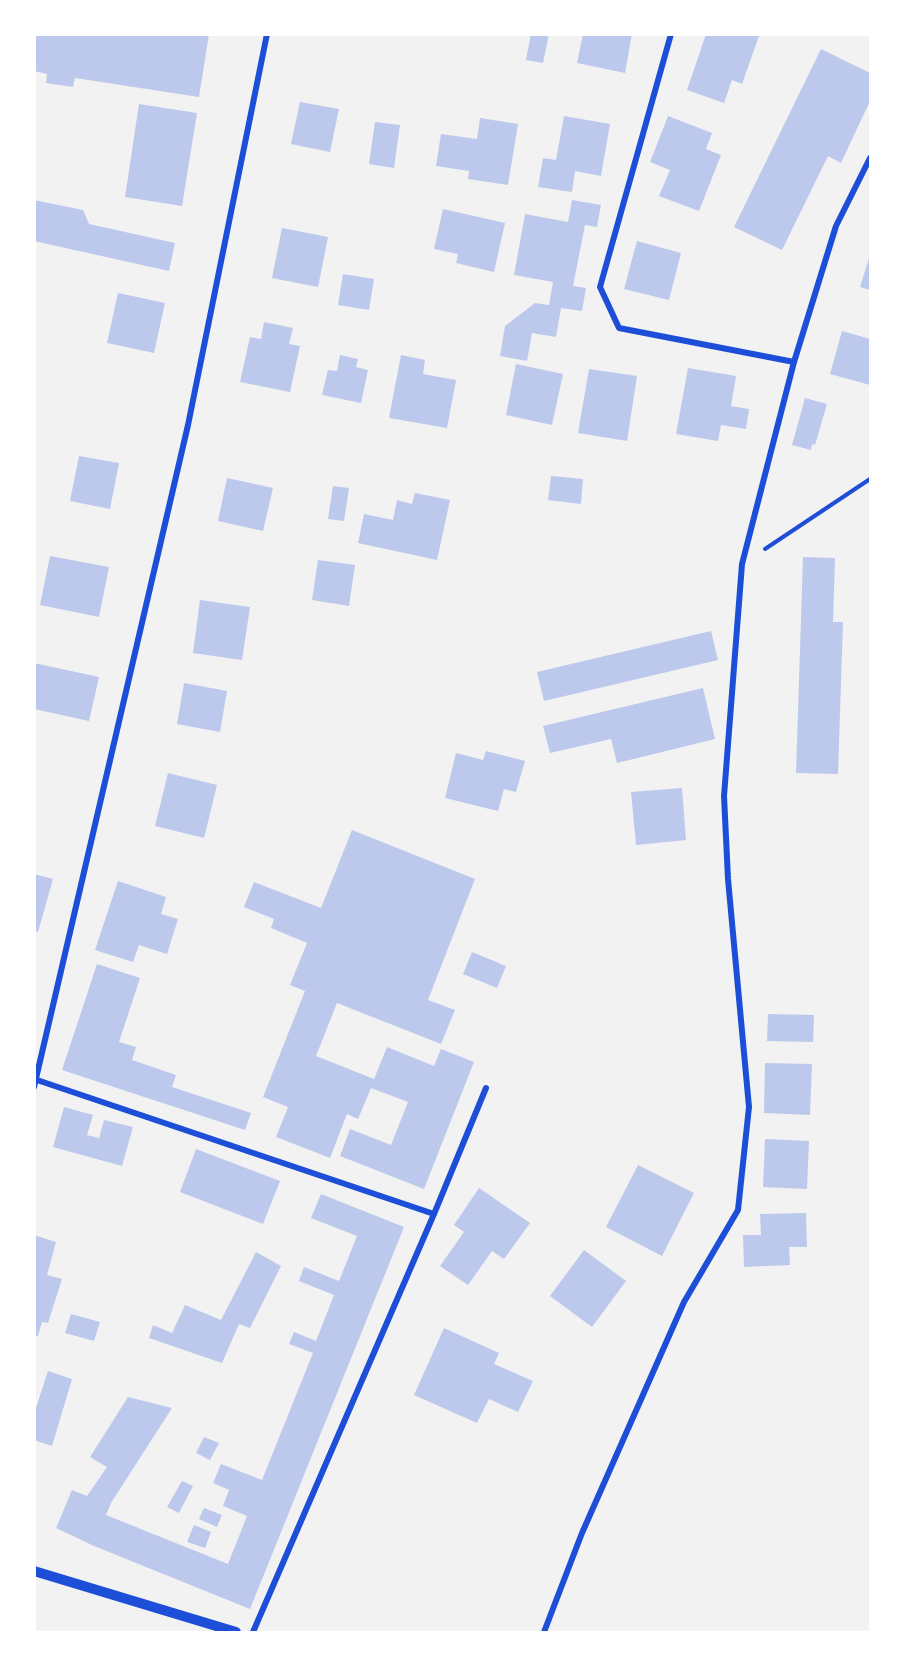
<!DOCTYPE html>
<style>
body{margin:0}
#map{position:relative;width:905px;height:1667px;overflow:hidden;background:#f2f2f2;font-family:Barlow,sans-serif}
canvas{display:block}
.frame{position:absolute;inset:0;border:36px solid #fff;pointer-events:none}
</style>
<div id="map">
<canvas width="905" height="1667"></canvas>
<div class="frame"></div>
</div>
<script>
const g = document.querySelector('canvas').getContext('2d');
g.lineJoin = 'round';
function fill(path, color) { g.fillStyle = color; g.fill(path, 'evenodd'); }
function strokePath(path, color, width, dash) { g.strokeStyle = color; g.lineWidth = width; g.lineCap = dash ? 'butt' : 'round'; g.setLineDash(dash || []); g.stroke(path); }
fill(new Path2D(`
 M 34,34 L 209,34 L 199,97 L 75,78 L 73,87 L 46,83 L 47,74 L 34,71 Z
 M 531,34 L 549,34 L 543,63 L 526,60 Z
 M 583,34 L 632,34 L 625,73 L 577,63 Z
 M 706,34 L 759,36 L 742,84 L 732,80 L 724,103 L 687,90 Z
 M 821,49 L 870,73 L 870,101 L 841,163 L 828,156 L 782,250 L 734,227 Z
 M 300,102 L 339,109 L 330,152 L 291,144 Z
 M 139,104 L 197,113 L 182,206 L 125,197 Z
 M 564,116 L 610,124 L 601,176 L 575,171 L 572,192 L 538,187 L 543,158 L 556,160 Z
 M 668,116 L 712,133 L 706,149 L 721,155 L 699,211 L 659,196 L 670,170 L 650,162 Z
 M 480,118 L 518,124 L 508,185 L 468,179 L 469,171 L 436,166 L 441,134 L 477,139 Z
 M 375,122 L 400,125 L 394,168 L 369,164 Z
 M 34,200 L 83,210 L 89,224 L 175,243 L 169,271 L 34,241 Z
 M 572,200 L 601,205 L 597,227 L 585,225 L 573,286 L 586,288 L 582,311 L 561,308 L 556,337 L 532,333 L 527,361 L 500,356 L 505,326 L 535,303 L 549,305 L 553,282 L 514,275 L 525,214 L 568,222 Z
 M 443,209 L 505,223 L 494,272 L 456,263 L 458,254 L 434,249 Z
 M 282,228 L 328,237 L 318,287 L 272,278 Z
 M 637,241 L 681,253 L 669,300 L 624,289 Z
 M 870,255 L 870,290 L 860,287 Z
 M 343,274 L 374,279 L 369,310 L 338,305 Z
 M 118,293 L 165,303 L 154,353 L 107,343 Z
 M 264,322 L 293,328 L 289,344 L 300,346 L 290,392 L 240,382 L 250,337 L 261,339 Z
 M 842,331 L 870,339 L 870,385 L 830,374 Z
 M 340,355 L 358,359 L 356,367 L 368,370 L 361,403 L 322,395 L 328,370 L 337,371 Z
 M 401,355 L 425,360 L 423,374 L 456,380 L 447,428 L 389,418 Z
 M 516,364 L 563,374 L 552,425 L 506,415 Z
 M 688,368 L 736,376 L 731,406 L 749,409 L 746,429 L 721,425 L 718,441 L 676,434 Z
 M 589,369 L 637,376 L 627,441 L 578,433 Z
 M 805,398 L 827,404 L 815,445 L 812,444 L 811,450 L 792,445 Z
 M 79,456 L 119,463 L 110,509 L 70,501 Z
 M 551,476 L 583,479 L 581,504 L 548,500 Z
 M 227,478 L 273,488 L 263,531 L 218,521 Z
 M 333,486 L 349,488 L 344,521 L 328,519 Z
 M 415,493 L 450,500 L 437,560 L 358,543 L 364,514 L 393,520 L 397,500 L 412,504 Z
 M 50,556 L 109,567 L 99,617 L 40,605 Z
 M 803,557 L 835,558 L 833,622 L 843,622 L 838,774 L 796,773 Z
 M 318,560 L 355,565 L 349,606 L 312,600 Z
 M 200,600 L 250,607 L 242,660 L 193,653 Z
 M 711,631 L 718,660 L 544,701 L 537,672 Z
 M 34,663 L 99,677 L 89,721 L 34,709 Z
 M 184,683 L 227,691 L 220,732 L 177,724 Z
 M 703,688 L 715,739 L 617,763 L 611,739 L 550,753 L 543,726 Z
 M 486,751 L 525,761 L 516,792 L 504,789 L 498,811 L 445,798 L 456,753 L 483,760 Z
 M 168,773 L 217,785 L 204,838 L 155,826 Z
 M 682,788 L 686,840 L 636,845 L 631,792 Z
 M 352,830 L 475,879 L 428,1000 L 455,1010 L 441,1044 L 337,1003 L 316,1056 L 374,1079 L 387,1047 L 434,1066 L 441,1049 L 474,1062 L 424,1189 L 340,1156 L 350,1129 L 391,1145 L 408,1102 L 371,1088 L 358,1119 L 347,1114 L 330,1158 L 276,1137 L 288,1107 L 263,1097 L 305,991 L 290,985 L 307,943 L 271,928 L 274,919 L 244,907 L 254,882 L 321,908 Z
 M 34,874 L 53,879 L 38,932 L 34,931 Z
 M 118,881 L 166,897 L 161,914 L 178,919 L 167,954 L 139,945 L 133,962 L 95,950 Z
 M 472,952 L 506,966 L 497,988 L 463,974 Z
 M 97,964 L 140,978 L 119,1042 L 136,1047 L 132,1060 L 176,1075 L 172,1087 L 251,1113 L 245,1130 L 62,1070 Z
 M 768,1014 L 814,1015 L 813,1042 L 767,1041 Z
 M 765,1063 L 812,1064 L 810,1115 L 764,1113 Z
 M 64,1107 L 93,1115 L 87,1135 L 99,1138 L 104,1120 L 133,1127 L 122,1166 L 53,1147 Z
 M 765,1139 L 809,1141 L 807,1189 L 763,1187 Z
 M 196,1149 L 280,1181 L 263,1224 L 180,1192 Z
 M 638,1165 L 694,1193 L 662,1256 L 606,1227 Z
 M 479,1188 L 530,1223 L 504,1259 L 492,1251 L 468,1285 L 440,1266 L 464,1232 L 454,1225 Z
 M 321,1194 L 404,1227 L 250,1609 L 94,1546 L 56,1528 L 72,1490 L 87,1496 L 107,1467 L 90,1457 L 128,1397 L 172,1408 L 111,1503 L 106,1515 L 228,1564 L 247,1516 L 223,1506 L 229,1490 L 213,1483 L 221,1464 L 262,1480 L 313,1353 L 289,1344 L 294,1332 L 316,1341 L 334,1295 L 299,1281 L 304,1267 L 339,1281 L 357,1236 L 311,1218 Z
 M 806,1213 L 807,1247 L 789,1247 L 790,1265 L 744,1267 L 743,1235 L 761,1235 L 760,1214 Z
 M 34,1235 L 56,1242 L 47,1275 L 62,1279 L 48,1323 L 42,1322 L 38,1336 L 34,1335 Z
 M 584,1250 L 626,1281 L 592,1327 L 550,1296 Z
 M 256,1252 L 281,1266 L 250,1328 L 239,1324 L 222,1363 L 149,1338 L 153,1325 L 172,1333 L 185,1305 L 221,1320 Z
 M 71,1314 L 100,1322 L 94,1341 L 65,1333 Z
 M 444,1328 L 499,1353 L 494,1364 L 533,1381 L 518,1412 L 489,1399 L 477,1423 L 414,1395 Z
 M 48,1371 L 72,1379 L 52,1446 L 34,1440 L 34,1414 Z
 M 204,1437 L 219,1443 L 210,1460 L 196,1453 Z
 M 182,1481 L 193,1486 L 179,1513 L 167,1507 Z
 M 204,1508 L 222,1515 L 217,1527 L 199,1519 Z
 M 194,1525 L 211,1532 L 205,1548 L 187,1542 Z`), '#bdc9ec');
strokePath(new Path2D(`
 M 765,549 L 870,479`), '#1d4ed8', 4);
strokePath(new Path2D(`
 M 671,34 L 600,287 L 619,328 L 794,362
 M 37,1080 L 434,1214
 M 34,1087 L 188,425 L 267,34
 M 253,1632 L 434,1214 L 486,1088
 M 544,1632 L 582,1533 L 684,1302 L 738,1210 L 749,1107 L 728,879 L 724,796 L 742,564 L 794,362 L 836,226 L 870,158`), '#1d4ed8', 6);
strokePath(new Path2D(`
 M 34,1571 L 236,1632`), '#1d4ed8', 10);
</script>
